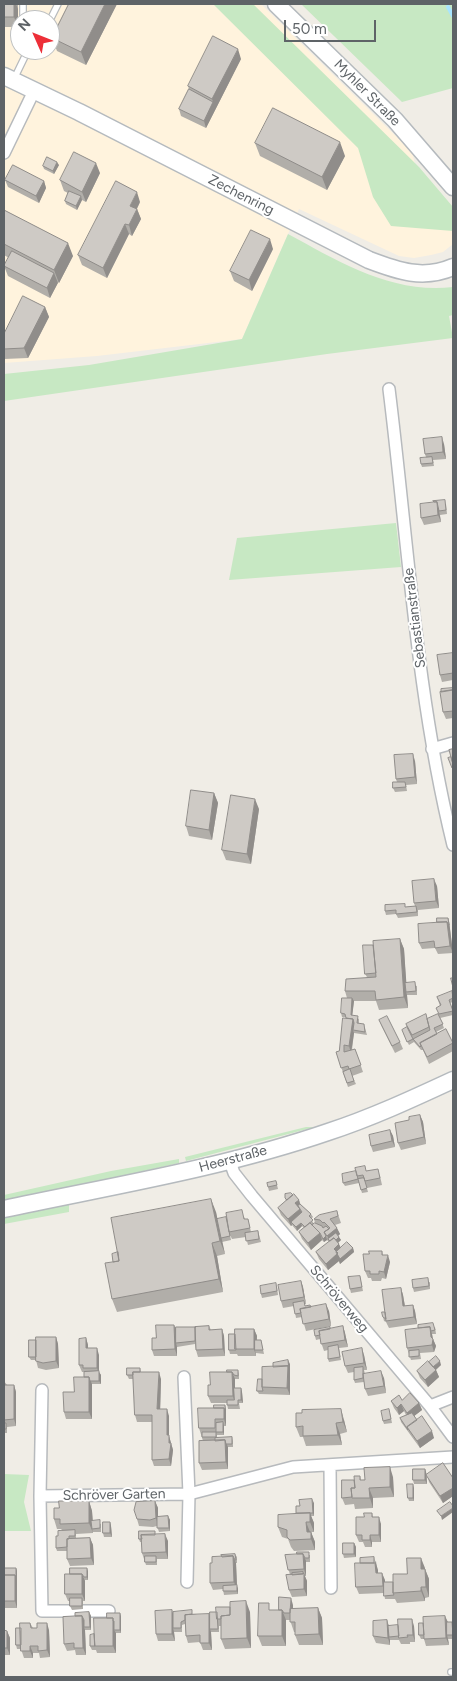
<!DOCTYPE html>
<meta charset="utf-8">
<style>
body{margin:0}
#map{position:relative;width:457px;height:1681px;overflow:hidden;background:#f0ede6;font-family:Figtree,sans-serif}
canvas{display:block}
.frame{position:absolute;inset:0;border:5px solid #5e6367;pointer-events:none}
.north{position:absolute;left:10px;top:10px;width:50px;height:50px;box-sizing:border-box;background:#fff;border:1px solid #bfc1c2;border-radius:50%;rotate:314deg;font-size:14px;font-weight:700;line-height:20px;text-align:center;color:#5e6367}
.north::after{content:'';display:block;margin:auto;width:18px;height:22px;background:#ed2f38;clip-path:polygon(50% 0,100% 100%,50% 72%,0 100%)}
.scale{position:absolute;left:284px;top:20px;width:92px;height:22px;box-sizing:border-box;border:2px solid #5e6367;border-top:0;padding-left:6px;font-size:15px;line-height:18px;white-space:nowrap;color:#5e6367;-webkit-text-stroke:4px #fff;paint-order:stroke}
</style>
<div id="map">
<canvas width="457" height="1681"></canvas>
<div class="frame"></div>
<div class="north">N</div>
<div class="scale">50 m</div>
</div>
<script>
const g = document.querySelector('canvas').getContext('2d');
g.lineJoin = 'round';
function fill(path, color) { g.fillStyle = color; g.fill(path, 'evenodd'); }
function strokePath(path, color, width, dash) { g.strokeStyle = color; g.lineWidth = width; g.lineCap = dash ? 'butt' : 'round'; g.setLineDash(dash || []); g.stroke(path); }
function drawText(font, color, halo, rows, align = 'center') {
  g.font = font + ' Figtree,sans-serif'; g.lineWidth = 4; g.setLineDash([]); g.textBaseline = 'middle'; g.strokeStyle = halo; g.fillStyle = color; for (const [text, x, y, turn = 0] of rows) {
    g.save(); g.translate(x, y); g.rotate((+turn || 0) * Math.PI / 180); g.textAlign = isNaN(turn) ? turn : align; if (halo) g.strokeText(text, 0, 0); g.fillText(text, 0, 0); g.restore();
  }
}
fill(new Path2D(`
 M 4,4 L 261,4 L 412,152 L 415,164 L 453,210 L 453,244 L 443,252 L 431,255 L 414,258 L 399,256 L 299,209 L 242,339 L 97,356 L 4,363 ZM 20,20 L 50,20 L 50,50 L 20,50 Z`), '#fff3dd');
fill(new Path2D(`
 M 213,4 L 253,4 L 419,167 L 453,207 L 453,231 L 391,226 L 373,197 L 358,148 Z
 M 301,4 L 453,4 L 453,88 L 402,102 Z
 M 288,234 C 340,262 391,294 453,287 L 453,315 L 449,316 L 453,338 L 327,354 L 4,401 L 4,374 L 89,365 L 242,339 Z
 M 396,523 L 401,567 L 229,580 L 237,538 Z
 M 306,1127 L 315,1127 L 186,1161 L 185,1157 Z
 M 179,1159 L 179,1163 L 4,1203 L 4,1195 L 111,1171 Z
 M 69,1202 L 69,1212 L 4,1224 L 4,1214 Z
 M 4,1474 L 29,1475 L 24,1502 L 31,1531 L 4,1531 Z`), '#c7e8c3');
strokePath(new Path2D(`
 M 448,7 L 453,16`), '#a8e4ff', 4);
const lane = new Path2D(`
 M 23,4 L 23,20
 M 50,20 L 58,4
 M 14,79 L 28,50
 M 451,1672 L 453,1672`);
const street = new Path2D(`
 M 4,153 L 34,91
 M 389,389 C 408,541 416,695 453,845
 M 432,749 L 453,743
 M 229,1159 L 234,1173 L 252,1196 L 430,1406 L 453,1437
 M 184,1377 L 189,1494 L 187,1582
 M 42,1390 L 40,1496 L 42,1611 L 109,1611
 M 430,1406 L 453,1397
 M 330,1465 L 331,1588
 M 40,1496 L 189,1494 L 293,1467 L 453,1457`);
const secondary = new Path2D(`
 M 276,4 L 395,120 L 453,187
 M 4,76 L 79,112 L 369,260 C 398,271 423,280 453,267
 M 4,1209 C 112,1186 223,1168 328,1132 C 371,1118 412,1099 453,1080`);
strokePath(lane, '#b7babd', 8);
strokePath(street, '#b7babd', 14);
strokePath(secondary, '#b5babe', 19);
strokePath(lane, '#fff', 5.5);
strokePath(street, '#fff', 11);
strokePath(secondary, '#fff', 16);
fill(new Path2D(`
 M 4,4 L 18,4 L 18,27 L 4,27 Z
 M 69,4 L 117,4 L 86,65 L 57,51 L 52,38 Z
 M 241,59 L 206,128 L 181,116 L 179,109 L 189,89 L 188,86 Z
 M 255,143 L 345,156 L 327,190 L 260,156 Z
 M 59,165 L 54,174 L 44,169 L 43,166 Z
 M 100,173 L 86,202 L 82,200 L 77,210 L 66,204 L 65,201 L 68,193 L 64,191 L 60,180 Z
 M 5,180 L 44,181 L 46,188 L 39,203 L 8,187 Z
 M 140,202 L 137,209 L 141,219 L 132,236 L 129,234 L 107,278 L 82,265 L 78,255 Z
 M 4,210 L 73,256 L 59,283 L 58,282 L 50,298 L 8,276 L 4,266 L 9,258 L 4,255 Z
 M 273,249 L 252,291 L 234,281 L 230,271 Z
 M 45,307 L 49,317 L 28,358 L 4,359 L 4,334 Z
 M 444,444 L 446,459 L 433,460 L 434,466 L 422,467 L 421,464 L 426,457 L 425,454 Z
 M 446,504 L 447,514 L 440,515 L 441,522 L 424,525 L 421,518 Z
 M 453,653 L 453,680 L 442,682 L 440,675 Z
 M 453,688 L 453,718 L 446,719 L 443,712 Z
 M 415,761 L 417,784 L 406,785 L 407,791 L 395,792 L 393,788 L 397,782 L 396,779 Z
 M 214,793 L 218,803 L 212,840 L 189,836 L 186,826 Z
 M 259,809 L 251,864 L 226,860 L 222,850 Z
 M 437,886 L 439,908 L 418,910 L 418,916 L 398,918 L 396,914 L 386,915 L 385,911 L 406,907 L 415,906 L 414,903 Z
 M 448,918 L 449,921 L 453,953 L 438,954 L 435,948 L 422,949 L 419,943 L 437,922 Z
 M 400,939 L 404,949 L 406,983 L 417,986 L 417,995 L 407,995 L 408,1008 L 379,1010 L 376,1001 L 354,1001 L 352,1015 L 359,1019 L 359,1023 L 365,1028 L 367,1035 L 354,1033 L 352,1050 L 355,1049 L 363,1072 L 352,1076 L 356,1084 L 348,1087 L 336,1052 L 339,1051 L 346,1018 L 346,1017 L 342,1017 L 341,1013 L 347,998 L 345,991 L 367,977 L 365,974 L 373,945 Z
 M 453,994 L 453,1002 L 450,1003 L 453,1012 L 453,1015 L 440,1018 L 444,1028 L 436,1032 L 437,1034 L 446,1029 L 453,1044 L 453,1051 L 429,1064 L 423,1050 L 421,1050 L 414,1042 L 409,1045 L 403,1033 L 407,1027 L 406,1024 L 428,1019 L 438,1014 L 440,1006 L 437,997 Z
 M 379,1020 L 400,1042 L 403,1049 L 395,1053 L 382,1027 Z
 M 420,1115 L 423,1122 L 426,1144 L 401,1150 L 398,1143 L 409,1120 Z
 M 390,1130 L 393,1136 L 395,1147 L 373,1152 L 371,1146 Z
 M 367,1171 L 380,1176 L 382,1185 L 367,1188 L 366,1185 L 368,1192 L 362,1193 L 359,1183 L 345,1186 L 343,1183 Z
 M 276,1181 L 278,1189 L 269,1191 L 268,1187 Z
 M 285,1198 L 299,1200 L 300,1204 L 311,1214 L 313,1217 L 311,1219 L 314,1224 L 315,1223 L 314,1219 L 337,1211 L 341,1223 L 335,1225 L 340,1234 L 338,1236 L 341,1240 L 338,1243 L 341,1248 L 353,1248 L 354,1252 L 340,1264 L 339,1261 L 328,1270 L 319,1259 L 316,1252 L 329,1242 L 327,1240 L 324,1242 L 322,1240 L 311,1250 L 302,1239 L 299,1232 L 304,1228 L 302,1226 L 297,1231 L 292,1225 L 291,1226 L 281,1215 L 278,1208 L 286,1201 Z
 M 216,1212 L 217,1219 L 244,1217 L 245,1219 L 248,1219 L 251,1232 L 258,1231 L 261,1242 L 248,1245 L 246,1237 L 232,1239 L 230,1235 L 231,1240 L 222,1242 L 225,1254 L 217,1256 L 223,1292 L 117,1312 L 112,1299 L 113,1262 L 118,1252 Z
 M 382,1251 L 383,1255 L 390,1262 L 386,1279 L 382,1278 L 381,1281 L 372,1281 L 371,1278 L 368,1278 L 365,1271 L 369,1254 Z
 M 360,1276 L 363,1291 L 351,1293 L 350,1289 Z
 M 301,1281 L 303,1287 L 306,1304 L 305,1304 L 305,1306 L 329,1311 L 331,1326 L 306,1331 L 302,1317 L 296,1318 L 294,1306 L 283,1308 L 281,1301 Z
 M 430,1282 L 430,1289 L 414,1292 L 413,1288 Z
 M 277,1287 L 278,1295 L 262,1298 L 261,1294 Z
 M 401,1288 L 403,1295 L 405,1306 L 413,1305 L 415,1311 L 417,1324 L 389,1328 L 386,1322 L 384,1321 L 383,1317 L 385,1312 Z
 M 209,1326 L 211,1330 L 222,1329 L 224,1336 L 225,1356 L 198,1357 L 196,1350 L 195,1344 L 177,1347 L 177,1356 L 154,1356 L 152,1350 L 156,1338 L 176,1328 Z
 M 343,1326 L 345,1333 L 348,1347 L 339,1348 L 341,1360 L 329,1362 L 328,1359 L 328,1350 L 324,1351 L 320,1339 L 316,1340 L 315,1336 L 331,1329 Z
 M 435,1327 L 436,1334 L 432,1334 L 433,1339 L 436,1346 L 434,1352 L 420,1353 L 421,1359 L 411,1360 L 407,1348 Z
 M 254,1329 L 257,1336 L 257,1340 L 261,1340 L 264,1354 L 256,1353 L 256,1356 L 238,1356 L 237,1354 L 230,1354 L 229,1350 L 235,1334 Z
 M 56,1337 L 58,1344 L 59,1368 L 46,1370 L 38,1368 L 36,1360 L 31,1360 L 29,1357 L 36,1340 Z
 M 86,1338 L 88,1345 L 88,1348 L 99,1355 L 99,1372 L 101,1375 L 101,1384 L 92,1384 L 92,1419 L 66,1419 L 64,1412 L 74,1392 L 84,1377 L 84,1372 L 82,1372 L 79,1365 Z
 M 364,1355 L 367,1370 L 364,1370 L 365,1374 L 384,1378 L 386,1393 L 368,1396 L 365,1389 L 364,1382 L 355,1383 L 354,1380 L 354,1372 L 348,1373 L 345,1366 Z
 M 429,1362 L 441,1365 L 436,1370 L 439,1377 L 428,1387 L 420,1378 L 417,1371 Z
 M 290,1364 L 290,1395 L 259,1394 L 257,1391 L 262,1379 L 273,1367 Z
 M 140,1368 L 141,1372 L 161,1379 L 160,1409 L 169,1416 L 169,1436 L 173,1450 L 171,1466 L 154,1466 L 152,1460 L 152,1422 L 137,1422 L 135,1415 L 133,1379 L 129,1379 L 127,1375 Z
 M 238,1370 L 239,1374 L 239,1379 L 235,1379 L 235,1388 L 241,1388 L 242,1392 L 243,1403 L 239,1403 L 240,1409 L 228,1409 L 227,1403 L 211,1403 L 208,1396 L 210,1385 L 227,1372 Z
 M 4,1381 L 7,1385 L 14,1385 L 16,1392 L 16,1426 L 7,1427 L 7,1433 L 4,1433 Z
 M 402,1400 L 419,1403 L 422,1410 L 414,1416 L 434,1438 L 420,1448 L 401,1422 L 400,1418 L 406,1415 L 404,1411 L 399,1415 L 394,1408 L 391,1401 Z
 M 214,1408 L 226,1409 L 226,1426 L 224,1426 L 224,1435 L 217,1435 L 217,1438 L 232,1437 L 233,1441 L 233,1447 L 228,1447 L 228,1469 L 202,1470 L 199,1463 L 203,1441 L 199,1428 Z
 M 390,1413 L 392,1423 L 384,1424 L 383,1421 Z
 M 344,1420 L 347,1432 L 340,1434 L 342,1445 L 306,1446 L 303,1437 L 300,1437 L 296,1427 Z
 M 425,1469 L 427,1475 L 453,1478 L 453,1496 L 443,1503 L 429,1482 L 427,1475 L 427,1484 L 414,1484 L 413,1480 Z
 M 360,1476 L 361,1480 L 393,1477 L 394,1497 L 373,1498 L 373,1508 L 355,1509 L 354,1504 L 345,1505 L 342,1498 L 354,1480 Z
 M 414,1488 L 414,1501 L 409,1501 L 408,1498 Z
 M 89,1501 L 92,1511 L 93,1521 L 101,1524 L 101,1532 L 93,1532 L 93,1533 L 76,1534 L 76,1538 L 90,1538 L 93,1545 L 94,1565 L 70,1566 L 67,1559 L 67,1551 L 57,1551 L 56,1548 L 62,1530 L 61,1529 L 57,1529 L 54,1519 L 59,1508 Z
 M 155,1501 L 158,1508 L 158,1517 L 168,1516 L 170,1520 L 170,1531 L 159,1532 L 157,1526 L 153,1527 L 139,1526 L 137,1519 Z
 M 314,1503 L 314,1516 L 311,1516 L 314,1523 L 314,1532 L 311,1532 L 315,1542 L 315,1550 L 294,1551 L 291,1547 L 288,1539 L 282,1537 L 278,1527 L 296,1514 L 300,1506 Z
 M 372,1513 L 373,1517 L 381,1524 L 381,1542 L 372,1542 L 372,1547 L 365,1547 L 363,1542 L 359,1542 L 356,1535 L 364,1517 Z
 M 110,1522 L 111,1526 L 112,1537 L 104,1537 L 103,1533 Z
 M 156,1535 L 168,1541 L 168,1559 L 157,1559 L 157,1565 L 146,1565 L 142,1553 L 142,1542 L 140,1542 L 139,1539 Z
 M 354,1543 L 356,1547 L 356,1557 L 344,1558 L 343,1554 Z
 M 235,1554 L 237,1557 L 237,1563 L 236,1563 L 237,1586 L 238,1589 L 238,1594 L 224,1595 L 223,1589 L 213,1590 L 210,1583 L 212,1563 L 222,1557 Z
 M 285,1555 L 310,1555 L 310,1562 L 306,1562 L 306,1576 L 305,1576 L 307,1581 L 307,1596 L 292,1597 L 289,1590 L 290,1575 Z
 M 376,1561 L 378,1573 L 382,1573 L 385,1582 L 393,1582 L 407,1574 L 425,1569 L 429,1579 L 429,1597 L 425,1598 L 425,1601 L 397,1603 L 395,1599 L 385,1599 L 384,1593 L 359,1594 L 356,1587 Z
 M 4,1568 L 16,1568 L 17,1571 L 17,1608 L 4,1608 Z
 M 88,1571 L 88,1580 L 85,1580 L 85,1601 L 83,1601 L 83,1609 L 72,1610 L 70,1606 L 70,1601 L 68,1601 L 65,1594 L 70,1574 Z
 M 293,1605 L 293,1609 L 318,1608 L 322,1618 L 323,1645 L 299,1645 L 295,1635 L 295,1632 L 294,1632 L 290,1620 L 286,1620 L 286,1646 L 262,1646 L 258,1636 L 272,1610 L 279,1610 Z
 M 89,1612 L 91,1616 L 91,1630 L 85,1630 L 86,1655 L 76,1655 L 75,1650 L 67,1651 L 64,1644 L 75,1616 Z
 M 250,1612 L 251,1648 L 225,1649 L 221,1639 L 221,1626 L 219,1626 L 219,1632 L 211,1632 L 212,1650 L 203,1650 L 200,1642 L 188,1643 L 186,1636 L 185,1624 L 182,1625 L 182,1632 L 174,1632 L 175,1641 L 158,1641 L 156,1634 L 173,1614 L 193,1614 L 210,1618 Z
 M 120,1613 L 121,1617 L 121,1633 L 116,1633 L 116,1653 L 97,1653 L 96,1650 L 92,1650 L 90,1646 L 94,1634 L 107,1618 Z
 M 445,1616 L 448,1622 L 452,1622 L 453,1624 L 453,1639 L 448,1639 L 449,1645 L 426,1646 L 424,1639 L 421,1639 L 419,1635 L 423,1623 Z
 M 387,1620 L 389,1626 L 414,1626 L 415,1642 L 410,1642 L 410,1644 L 401,1644 L 399,1640 L 390,1640 L 390,1645 L 376,1643 L 373,1636 Z
 M 30,1623 L 33,1628 L 49,1630 L 50,1657 L 40,1658 L 39,1653 L 33,1653 L 33,1658 L 24,1658 L 21,1649 L 17,1649 L 16,1645 L 21,1628 Z
 M 4,1630 L 7,1631 L 10,1638 L 10,1655 L 4,1655 Z`), '#b1aea9');
fill(new Path2D(`
 M 14,4 L 16,4 L 18,9 L 18,27 L 14,17 Z
 M 105,4 L 117,4 L 86,65 L 81,52 Z
 M 238,49 L 241,59 L 206,128 L 204,121 L 213,102 L 212,99 Z
 M 340,142 L 345,156 L 327,190 L 322,177 Z
 M 57,162 L 59,165 L 54,174 L 53,171 Z
 M 96,163 L 100,173 L 86,202 L 82,192 Z
 M 44,181 L 46,188 L 39,203 L 36,196 Z
 M 137,192 L 140,202 L 133,216 L 130,206 Z
 M 81,196 L 82,200 L 77,210 L 76,206 Z
 M 137,209 L 141,219 L 132,236 L 129,225 Z
 M 125,224 L 129,234 L 107,278 L 103,268 Z
 M 270,239 L 273,249 L 252,291 L 249,280 Z
 M 68,243 L 73,256 L 59,283 L 54,270 Z
 M 54,273 L 58,283 L 50,298 L 47,288 Z
 M 45,307 L 49,317 L 28,358 L 24,348 Z
 M 442,437 L 444,444 L 446,459 L 443,452 Z
 M 437,502 L 439,508 L 439,511 L 441,522 L 438,515 Z
 M 413,754 L 415,761 L 417,784 L 415,777 Z
 M 214,793 L 218,803 L 212,840 L 209,830 Z
 M 255,799 L 259,809 L 251,864 L 247,854 Z
 M 434,879 L 437,886 L 439,908 L 436,901 Z
 M 448,918 L 449,921 L 453,953 L 450,946 L 447,922 Z
 M 400,939 L 404,949 L 407,992 L 406,992 L 407,995 L 408,1008 L 404,997 Z
 M 352,998 L 354,1001 L 352,1018 L 351,1015 Z
 M 353,1019 L 355,1026 L 353,1030 L 354,1033 L 351,1053 L 349,1046 Z
 M 420,1115 L 423,1122 L 426,1144 L 424,1137 Z
 M 390,1130 L 393,1136 L 395,1147 L 392,1141 Z
 M 211,1199 L 216,1212 L 225,1254 L 220,1241 Z
 M 299,1200 L 301,1207 L 299,1209 L 295,1203 Z
 M 300,1209 L 303,1216 L 291,1222 L 292,1225 L 291,1226 L 288,1219 Z
 M 301,1223 L 302,1226 L 297,1231 L 296,1227 Z
 M 337,1228 L 340,1234 L 331,1242 L 328,1239 L 330,1243 L 327,1235 Z
 M 320,1233 L 322,1240 L 311,1250 L 308,1243 Z
 M 326,1236 L 327,1240 L 324,1242 L 323,1239 Z
 M 339,1237 L 341,1240 L 333,1247 L 332,1243 Z
 M 212,1243 L 217,1256 L 223,1292 L 219,1279 Z
 M 339,1244 L 342,1251 L 353,1248 L 354,1252 L 340,1264 L 339,1261 L 328,1270 L 326,1264 L 334,1249 Z
 M 388,1255 L 390,1262 L 386,1279 L 384,1272 Z
 M 301,1281 L 303,1287 L 306,1304 L 304,1297 Z
 M 401,1288 L 403,1295 L 406,1313 L 403,1306 Z
 M 326,1304 L 329,1311 L 331,1326 L 329,1319 Z
 M 413,1305 L 415,1311 L 417,1324 L 414,1317 Z
 M 174,1325 L 177,1331 L 176,1343 L 177,1347 L 177,1356 L 175,1349 Z
 M 343,1326 L 345,1333 L 348,1347 L 345,1340 Z
 M 430,1327 L 432,1334 L 433,1340 L 433,1339 L 436,1346 L 434,1352 L 432,1345 Z
 M 222,1329 L 224,1336 L 225,1356 L 223,1349 Z
 M 254,1329 L 257,1336 L 256,1350 L 255,1350 L 256,1356 L 254,1349 Z
 M 56,1337 L 58,1344 L 59,1368 L 56,1361 Z
 M 86,1338 L 88,1345 L 88,1355 L 86,1348 Z
 M 97,1348 L 99,1355 L 99,1372 L 101,1375 L 101,1384 L 99,1381 L 99,1375 L 97,1368 Z
 M 362,1348 L 364,1355 L 367,1370 L 364,1363 Z
 M 288,1360 L 290,1364 L 290,1395 L 287,1388 Z
 M 440,1361 L 441,1365 L 434,1371 L 432,1368 Z
 M 436,1370 L 439,1377 L 428,1387 L 425,1380 Z
 M 381,1371 L 384,1378 L 386,1393 L 384,1386 Z
 M 159,1372 L 161,1379 L 160,1416 L 157,1409 Z
 M 232,1372 L 235,1379 L 235,1403 L 233,1396 Z
 M 89,1377 L 92,1384 L 92,1419 L 89,1412 Z
 M 14,1385 L 16,1392 L 16,1426 L 14,1419 Z
 M 241,1388 L 242,1392 L 243,1403 L 241,1400 Z
 M 419,1403 L 422,1410 L 409,1420 L 407,1413 Z
 M 401,1404 L 404,1411 L 399,1415 L 397,1408 Z
 M 225,1405 L 226,1409 L 226,1426 L 224,1419 L 224,1408 Z
 M 167,1409 L 169,1416 L 169,1436 L 173,1450 L 171,1466 L 169,1459 L 167,1435 Z
 M 341,1409 L 344,1420 L 347,1432 L 343,1422 Z
 M 223,1422 L 224,1426 L 224,1435 L 223,1432 Z
 M 336,1423 L 340,1434 L 342,1445 L 338,1435 Z
 M 432,1431 L 434,1438 L 420,1448 L 417,1441 Z
 M 225,1440 L 228,1447 L 228,1469 L 226,1462 Z
 M 390,1467 L 393,1477 L 394,1497 L 390,1487 Z
 M 425,1469 L 426,1472 L 427,1484 L 425,1480 Z
 M 413,1484 L 414,1488 L 414,1501 L 413,1498 Z
 M 369,1488 L 373,1498 L 373,1508 L 370,1498 Z
 M 453,1488 L 453,1496 L 443,1503 L 440,1496 Z
 M 312,1499 L 314,1503 L 314,1516 L 313,1513 Z
 M 89,1501 L 92,1511 L 93,1529 L 92,1529 L 93,1533 L 89,1523 Z
 M 155,1501 L 158,1508 L 158,1525 L 156,1518 Z
 M 453,1508 L 453,1512 L 442,1520 L 441,1516 Z
 M 310,1513 L 314,1523 L 314,1532 L 310,1522 Z
 M 168,1516 L 170,1520 L 170,1531 L 169,1528 Z
 M 379,1517 L 381,1524 L 381,1542 L 379,1535 Z
 M 110,1522 L 111,1526 L 112,1537 L 110,1533 Z
 M 306,1522 L 310,1532 L 307,1532 Z
 M 311,1532 L 315,1542 L 315,1550 L 311,1539 Z
 M 165,1534 L 168,1541 L 168,1559 L 166,1552 Z
 M 370,1535 L 372,1542 L 372,1547 L 370,1540 Z
 M 90,1538 L 93,1545 L 94,1565 L 91,1558 Z
 M 354,1543 L 356,1547 L 356,1557 L 354,1554 Z
 M 303,1554 L 306,1561 L 306,1576 L 304,1569 Z
 M 233,1556 L 236,1563 L 237,1586 L 238,1589 L 238,1594 L 234,1582 Z
 M 374,1557 L 378,1570 L 378,1580 L 376,1573 Z
 M 421,1558 L 425,1568 L 425,1579 L 421,1569 Z
 M 16,1568 L 17,1571 L 17,1608 L 15,1601 L 15,1575 Z
 M 87,1568 L 88,1571 L 88,1580 L 87,1577 Z
 M 425,1569 L 429,1579 L 429,1597 L 426,1587 Z
 M 303,1572 L 307,1581 L 307,1596 L 304,1589 Z
 M 382,1573 L 385,1580 L 385,1593 L 383,1586 Z
 M 82,1574 L 85,1581 L 85,1601 L 82,1594 Z
 M 421,1587 L 425,1598 L 425,1601 L 421,1591 Z
 M 291,1598 L 293,1605 L 293,1620 L 291,1613 Z
 M 246,1601 L 250,1612 L 251,1648 L 247,1638 Z
 M 318,1608 L 322,1618 L 323,1645 L 319,1634 Z
 M 172,1610 L 174,1617 L 173,1628 L 174,1632 L 175,1641 L 172,1634 Z
 M 282,1610 L 286,1620 L 286,1646 L 282,1636 Z
 M 89,1612 L 91,1616 L 91,1630 L 90,1627 Z
 M 120,1613 L 121,1617 L 121,1633 L 120,1630 Z
 M 209,1614 L 211,1621 L 210,1629 L 211,1632 L 212,1650 L 209,1643 Z
 M 82,1616 L 85,1623 L 84,1627 L 85,1630 L 86,1655 L 83,1648 Z
 M 445,1616 L 448,1623 L 447,1635 L 448,1639 L 449,1645 L 446,1638 Z
 M 113,1618 L 115,1625 L 114,1630 L 116,1633 L 116,1653 L 113,1646 Z
 M 412,1619 L 414,1626 L 415,1642 L 413,1635 Z
 M 387,1620 L 389,1627 L 389,1637 L 390,1640 L 390,1645 L 388,1638 Z
 M 47,1623 L 49,1630 L 50,1657 L 47,1650 Z
 M 7,1631 L 10,1638 L 10,1655 L 7,1648 Z
 M 30,1646 L 33,1653 L 33,1658 L 30,1651 Z`), '#908d8a');
const building = new Path2D(`
 M 4,4 L 14,4 L 14,17 L 4,17 Z
 M 69,4 L 105,4 L 81,52 L 52,38 Z
 M 213,36 L 238,49 L 212,99 L 188,86 Z
 M 189,89 L 213,102 L 204,121 L 179,109 Z
 M 273,108 L 340,142 L 322,177 L 255,143 Z
 M 74,152 L 96,163 L 82,192 L 60,180 Z
 M 47,157 L 57,162 L 53,171 L 43,166 Z
 M 13,165 L 44,181 L 36,196 L 5,180 Z
 M 116,181 L 137,192 L 130,206 L 137,209 L 129,225 L 125,224 L 103,268 L 78,255 Z
 M 69,191 L 81,196 L 76,206 L 65,201 Z
 M 4,210 L 68,243 L 54,270 L 4,244 Z
 M 251,230 L 270,239 L 249,280 L 230,271 Z
 M 12,251 L 54,273 L 47,288 L 4,266 Z
 M 23,296 L 45,307 L 24,348 L 4,349 L 4,334 Z
 M 442,437 L 443,452 L 425,454 L 423,439 Z
 M 432,457 L 433,463 L 421,464 L 420,458 Z
 M 445,500 L 446,510 L 439,511 L 437,502 L 434,502 L 433,501 Z
 M 437,502 L 438,515 L 421,518 L 420,504 Z
 M 453,653 L 453,673 L 440,675 L 437,655 Z
 M 453,688 L 453,690 L 441,692 L 441,689 Z
 M 453,690 L 453,711 L 443,712 L 440,692 Z
 M 453,749 L 453,764 L 449,750 Z
 M 413,754 L 415,777 L 396,779 L 394,755 Z
 M 451,757 L 453,764 L 453,767 L 452,768 L 448,758 Z
 M 393,782 L 405,782 L 406,787 L 393,788 Z
 M 191,790 L 214,793 L 209,830 L 186,826 Z
 M 231,795 L 255,799 L 247,854 L 222,850 Z
 M 434,879 L 436,901 L 414,903 L 412,881 Z
 M 405,904 L 405,907 L 416,906 L 417,912 L 396,914 L 396,910 L 385,911 L 385,905 Z
 M 437,918 L 448,918 L 449,925 L 447,922 L 437,922 Z
 M 447,922 L 450,946 L 435,948 L 434,941 L 419,943 L 418,924 Z
 M 400,939 L 404,997 L 376,1000 L 375,991 L 345,991 L 346,979 L 376,977 L 373,941 Z
 M 363,945 L 373,945 L 376,973 L 365,974 Z
 M 451,978 L 453,978 L 453,987 Z
 M 415,982 L 416,991 L 406,992 L 405,983 Z
 M 452,991 L 453,998 L 449,1000 L 453,1011 L 439,1014 L 436,1008 L 441,1005 L 437,997 Z
 M 342,998 L 352,998 L 351,1015 L 358,1016 L 357,1023 L 364,1024 L 365,1032 L 353,1030 L 354,1023 L 353,1019 L 346,1018 L 345,1014 L 341,1013 Z
 M 426,1014 L 429,1027 L 412,1035 L 406,1024 Z
 M 438,1014 L 443,1024 L 434,1028 L 437,1034 L 420,1043 L 421,1046 L 420,1047 L 413,1039 L 430,1030 L 427,1019 Z
 M 387,1016 L 400,1042 L 392,1046 L 379,1020 Z
 M 343,1018 L 353,1019 L 349,1046 L 344,1045 L 344,1052 L 355,1049 L 361,1065 L 349,1069 L 348,1066 L 341,1068 L 336,1052 L 339,1051 Z
 M 407,1027 L 413,1039 L 407,1042 L 402,1030 Z
 M 446,1029 L 453,1043 L 427,1057 L 420,1043 Z
 M 350,1069 L 354,1081 L 347,1083 L 343,1072 Z
 M 420,1115 L 424,1137 L 398,1143 L 395,1123 L 409,1120 L 409,1117 Z
 M 390,1130 L 392,1141 L 371,1146 L 369,1135 Z
 M 365,1166 L 366,1171 L 378,1169 L 380,1178 L 365,1181 L 363,1175 L 357,1176 L 355,1168 Z
 M 356,1171 L 358,1179 L 343,1183 L 342,1174 Z
 M 364,1178 L 367,1188 L 361,1190 L 358,1179 Z
 M 276,1181 L 277,1185 L 268,1187 L 267,1183 Z
 M 291,1193 L 293,1195 L 287,1200 L 285,1198 L 285,1194 Z
 M 294,1194 L 299,1200 L 295,1203 L 300,1209 L 288,1219 L 278,1208 Z
 M 211,1199 L 220,1241 L 212,1243 L 219,1279 L 112,1299 L 105,1263 L 119,1261 L 111,1218 Z
 M 300,1204 L 311,1214 L 309,1216 L 313,1220 L 305,1227 L 301,1223 L 296,1227 L 291,1222 L 302,1212 L 298,1206 Z
 M 242,1210 L 244,1219 L 248,1219 L 250,1228 L 229,1232 L 226,1213 Z
 M 337,1211 L 338,1216 L 330,1219 L 337,1228 L 327,1236 L 324,1232 L 330,1228 L 324,1222 L 323,1223 L 320,1220 L 314,1219 L 319,1215 Z
 M 226,1217 L 230,1236 L 221,1238 L 217,1219 Z
 M 310,1223 L 320,1233 L 308,1243 L 299,1232 Z
 M 315,1223 L 322,1226 L 323,1228 L 326,1226 L 329,1229 L 324,1232 L 326,1236 L 323,1239 L 320,1233 L 312,1225 Z
 M 258,1231 L 259,1239 L 246,1241 L 245,1233 Z
 M 336,1233 L 339,1237 L 336,1240 L 334,1238 L 330,1241 L 328,1239 Z
 M 334,1238 L 339,1244 L 334,1249 L 338,1253 L 326,1264 L 316,1252 Z
 M 347,1242 L 353,1248 L 340,1259 L 336,1252 Z
 M 369,1251 L 382,1251 L 382,1255 L 388,1255 L 384,1272 L 379,1271 L 379,1274 L 370,1274 L 370,1271 L 365,1271 L 363,1254 L 369,1254 Z
 M 118,1252 L 119,1261 L 113,1262 L 112,1254 Z
 M 360,1276 L 362,1287 L 350,1289 L 348,1277 Z
 M 428,1278 L 429,1286 L 413,1288 L 412,1280 Z
 M 301,1281 L 304,1297 L 281,1301 L 278,1285 Z
 M 276,1283 L 277,1291 L 261,1294 L 260,1286 Z
 M 401,1288 L 403,1306 L 413,1305 L 414,1317 L 386,1321 L 382,1290 Z
 M 304,1301 L 305,1306 L 310,1305 L 311,1307 L 300,1309 L 301,1313 L 295,1314 L 293,1303 Z
 M 326,1304 L 329,1319 L 303,1324 L 300,1309 Z
 M 382,1312 L 385,1312 L 386,1319 L 383,1317 Z
 M 433,1323 L 435,1330 L 431,1331 L 430,1327 L 418,1328 L 418,1325 Z
 M 156,1325 L 174,1325 L 175,1349 L 152,1350 L 152,1338 L 156,1338 Z
 M 209,1326 L 209,1330 L 222,1329 L 223,1349 L 196,1350 L 195,1327 Z
 M 343,1326 L 345,1340 L 321,1344 L 319,1331 Z
 M 176,1327 L 196,1327 L 195,1327 L 195,1341 L 176,1343 Z
 M 330,1327 L 330,1329 L 319,1331 L 320,1335 L 315,1336 L 314,1330 Z
 M 430,1327 L 431,1337 L 433,1339 L 432,1345 L 407,1348 L 405,1330 Z
 M 235,1329 L 254,1329 L 254,1349 L 235,1349 Z
 M 229,1334 L 235,1334 L 236,1350 L 229,1350 Z
 M 36,1337 L 56,1337 L 56,1361 L 43,1363 L 36,1361 Z
 M 86,1338 L 86,1348 L 97,1348 L 97,1368 L 83,1368 L 83,1365 L 79,1365 L 79,1339 Z
 M 29,1340 L 36,1340 L 36,1357 L 29,1357 Z
 M 255,1340 L 261,1340 L 263,1350 L 255,1350 Z
 M 338,1345 L 340,1357 L 328,1359 L 328,1347 Z
 M 362,1348 L 364,1363 L 345,1366 L 342,1352 Z
 M 419,1350 L 419,1356 L 409,1357 L 409,1351 Z
 M 436,1356 L 440,1361 L 433,1367 L 429,1362 Z
 M 288,1360 L 289,1370 L 288,1366 L 273,1367 L 273,1363 Z
 M 428,1361 L 436,1370 L 425,1380 L 417,1371 Z
 M 288,1366 L 287,1388 L 262,1387 L 262,1367 Z
 M 363,1367 L 363,1378 L 354,1380 L 354,1368 Z
 M 127,1368 L 140,1368 L 140,1372 L 133,1372 L 133,1375 L 127,1375 Z
 M 227,1370 L 238,1370 L 238,1376 L 234,1375 L 232,1372 L 227,1372 Z
 M 99,1371 L 99,1381 L 90,1381 L 89,1377 L 84,1377 L 84,1372 Z
 M 381,1371 L 384,1386 L 365,1389 L 363,1374 Z
 M 133,1372 L 159,1372 L 157,1409 L 167,1409 L 167,1435 L 169,1435 L 169,1443 L 171,1443 L 169,1459 L 152,1460 L 152,1415 L 135,1415 Z
 M 210,1372 L 232,1372 L 233,1396 L 208,1396 L 208,1385 L 210,1385 Z
 M 74,1377 L 89,1377 L 89,1412 L 64,1412 L 63,1392 L 74,1392 Z
 M 258,1379 L 262,1379 L 262,1387 L 263,1391 L 257,1391 Z
 M 4,1385 L 14,1385 L 14,1419 L 4,1420 Z
 M 234,1388 L 241,1388 L 241,1400 L 238,1400 L 238,1405 L 227,1405 L 227,1400 L 234,1400 Z
 M 410,1393 L 419,1403 L 407,1413 L 401,1404 L 397,1408 L 391,1401 L 399,1395 L 402,1400 Z
 M 214,1405 L 225,1405 L 225,1410 L 224,1408 L 214,1408 Z
 M 198,1408 L 224,1408 L 224,1419 L 215,1419 L 215,1428 L 199,1428 Z
 M 341,1409 L 343,1422 L 336,1423 L 338,1435 L 303,1436 L 303,1426 L 296,1427 L 296,1413 L 302,1413 L 302,1410 Z
 M 389,1409 L 391,1419 L 383,1421 L 381,1411 Z
 M 412,1413 L 417,1420 L 407,1427 L 408,1430 L 400,1418 Z
 M 422,1416 L 432,1431 L 417,1441 L 407,1427 Z
 M 223,1422 L 223,1432 L 216,1432 L 216,1437 L 202,1437 L 202,1432 L 216,1432 L 216,1423 Z
 M 4,1423 L 6,1423 L 6,1429 L 4,1429 Z
 M 232,1437 L 232,1444 L 226,1444 L 225,1440 L 215,1441 L 215,1438 Z
 M 225,1440 L 226,1462 L 199,1463 L 199,1441 Z
 M 443,1463 L 453,1478 L 453,1488 L 440,1496 L 426,1475 Z
 M 390,1467 L 390,1487 L 369,1488 L 370,1498 L 352,1498 L 351,1488 L 355,1488 L 354,1476 L 360,1476 L 360,1480 L 365,1480 L 364,1468 Z
 M 413,1469 L 425,1469 L 425,1480 L 413,1480 Z
 M 342,1480 L 354,1480 L 355,1488 L 351,1488 L 352,1497 L 342,1498 Z
 M 407,1484 L 413,1484 L 413,1498 L 408,1498 Z
 M 312,1499 L 313,1513 L 296,1513 L 296,1506 L 300,1506 L 299,1500 Z
 M 59,1501 L 89,1501 L 89,1523 L 60,1524 L 60,1519 L 54,1519 L 54,1508 L 59,1508 Z
 M 155,1501 L 156,1518 L 150,1520 L 137,1519 L 134,1510 L 136,1502 Z
 M 450,1502 L 453,1506 L 453,1511 L 453,1508 L 441,1516 L 437,1511 Z
 M 310,1513 L 310,1522 L 306,1522 L 307,1532 L 311,1532 L 311,1539 L 290,1540 L 287,1537 L 287,1530 L 278,1527 L 278,1515 Z
 M 364,1513 L 372,1513 L 372,1517 L 379,1517 L 379,1535 L 370,1535 L 370,1540 L 362,1540 L 362,1535 L 356,1535 L 356,1517 L 364,1517 Z
 M 168,1516 L 169,1528 L 157,1528 L 157,1517 Z
 M 100,1520 L 100,1528 L 92,1529 L 91,1521 Z
 M 103,1522 L 110,1522 L 110,1533 L 103,1533 Z
 M 75,1530 L 75,1536 L 69,1536 L 69,1539 L 67,1539 L 67,1547 L 56,1548 L 56,1536 L 58,1536 L 58,1531 Z
 M 139,1531 L 155,1531 L 155,1535 L 141,1535 L 142,1539 L 139,1539 Z
 M 165,1534 L 166,1552 L 142,1553 L 141,1535 Z
 M 90,1538 L 91,1558 L 67,1559 L 67,1539 Z
 M 343,1543 L 354,1543 L 354,1554 L 343,1554 Z
 M 297,1552 L 309,1552 L 309,1558 L 305,1558 L 303,1554 L 297,1554 Z
 M 235,1554 L 236,1560 L 235,1560 L 233,1556 L 222,1557 L 221,1555 Z
 M 303,1554 L 304,1569 L 288,1570 L 285,1555 Z
 M 145,1556 L 156,1556 L 156,1562 L 145,1562 Z
 M 233,1556 L 234,1582 L 210,1583 L 210,1563 L 212,1563 L 212,1557 Z
 M 374,1557 L 374,1563 L 360,1563 L 360,1558 Z
 M 407,1558 L 421,1558 L 421,1569 L 425,1569 L 426,1587 L 421,1587 L 421,1591 L 393,1593 L 393,1574 L 407,1574 Z
 M 355,1563 L 375,1563 L 376,1573 L 382,1573 L 383,1586 L 356,1587 Z
 M 4,1568 L 16,1568 L 16,1578 L 15,1575 L 5,1575 Z
 M 70,1568 L 87,1568 L 87,1577 L 84,1577 L 82,1574 L 70,1574 Z
 M 4,1570 L 4,1575 L 15,1575 L 15,1601 L 4,1601 Z
 M 303,1572 L 303,1574 L 292,1575 L 292,1573 Z
 M 65,1574 L 82,1574 L 82,1594 L 65,1594 Z
 M 304,1574 L 304,1589 L 289,1590 L 286,1575 Z
 M 384,1582 L 393,1582 L 393,1593 L 394,1595 L 384,1596 Z
 M 237,1585 L 237,1591 L 223,1591 L 223,1586 Z
 M 279,1597 L 291,1598 L 290,1613 L 284,1613 L 282,1610 L 279,1610 Z
 M 70,1598 L 82,1598 L 82,1606 L 70,1606 Z
 M 246,1601 L 247,1638 L 221,1639 L 221,1616 L 230,1615 L 230,1602 Z
 M 259,1603 L 269,1603 L 269,1610 L 282,1610 L 282,1636 L 258,1636 Z
 M 216,1607 L 230,1607 L 230,1615 L 221,1616 L 221,1619 L 217,1619 Z
 M 318,1608 L 319,1634 L 295,1635 L 295,1622 L 290,1622 L 290,1609 Z
 M 172,1610 L 172,1634 L 156,1634 L 155,1611 Z
 M 192,1610 L 192,1614 L 185,1615 L 185,1620 L 181,1622 L 181,1628 L 173,1628 L 173,1612 Z
 M 89,1612 L 90,1627 L 84,1627 L 84,1620 L 82,1616 L 75,1616 L 75,1613 Z
 M 210,1612 L 217,1612 L 218,1629 L 210,1629 Z
 M 107,1613 L 120,1613 L 120,1630 L 114,1630 L 114,1621 L 113,1621 L 113,1618 L 107,1618 Z
 M 209,1614 L 209,1643 L 200,1643 L 200,1635 L 186,1636 L 185,1615 Z
 M 82,1616 L 83,1648 L 74,1648 L 74,1643 L 64,1644 L 63,1617 Z
 M 445,1616 L 446,1638 L 424,1639 L 423,1617 Z
 M 94,1618 L 113,1618 L 113,1646 L 95,1646 Z
 M 398,1619 L 412,1619 L 413,1635 L 407,1635 L 408,1637 L 399,1638 Z
 M 387,1620 L 388,1638 L 373,1636 L 373,1621 Z
 M 447,1622 L 452,1622 L 453,1635 L 447,1635 Z
 M 20,1623 L 30,1623 L 31,1628 L 37,1628 L 37,1623 L 47,1623 L 47,1650 L 38,1651 L 38,1646 L 30,1646 L 30,1651 L 21,1651 Z
 M 419,1623 L 423,1623 L 424,1635 L 419,1635 Z
 M 398,1625 L 399,1636 L 389,1637 L 388,1626 Z
 M 16,1628 L 21,1628 L 21,1645 L 16,1645 Z
 M 4,1630 L 7,1631 L 7,1648 L 4,1648 Z
 M 94,1634 L 95,1646 L 90,1646 L 90,1635 Z`);
fill(building, '#cecac5');
strokePath(building, '#908d8a', 1);
drawText('14px', '#5e6367', '#fff', [
 ["Myhler Straße",367,93,45],
 ["Zechenring",241,195,27],
 ["Sebastianstraße",415,618,-97],
 ["Heerstraße",233,1159,-15],
 ["Schröverweg",339,1299,50],
 ["Schröver Garten",114,1495,-1]
]);
</script>
